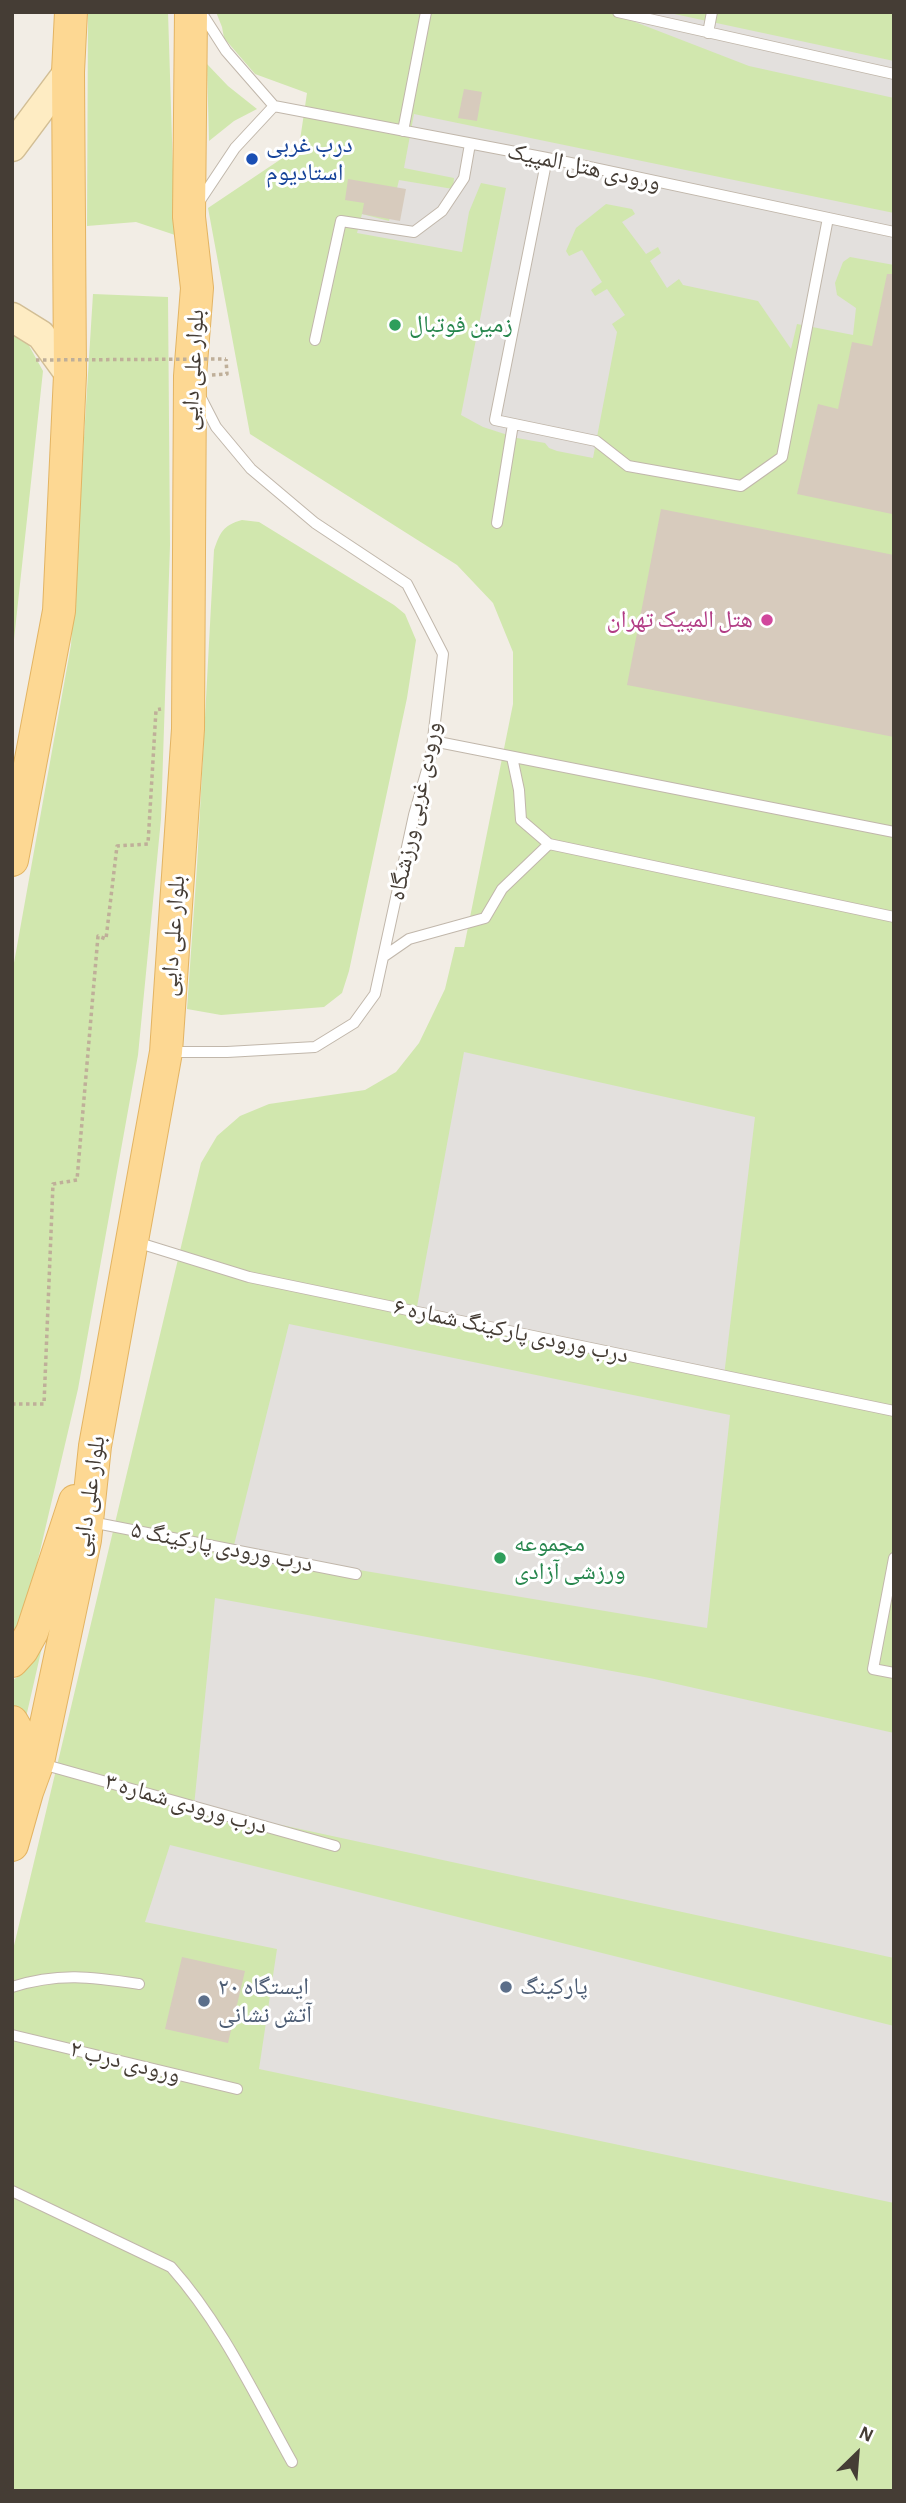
<!DOCTYPE html>
<meta charset="utf-8">
<style>
body{margin:0}
#map{position:relative;width:906px;height:2503px;overflow:hidden;background:#f2ede5;font-family:"Alegreya Sans",sans-serif}
canvas{display:block}
.frame{position:absolute;inset:0;border:14px solid #453d35;pointer-events:none}
.north{position:absolute;left:822px;top:2419px;width:70px;height:70px;-webkit-text-stroke:5px #fff;paint-order:stroke;rotate:25deg;font-size:19px;font-weight:700;line-height:28px;text-align:center;color:#453d35}
.north::after{content:'';display:block;margin:auto;width:24px;height:32px;background:#453d35;clip-path:polygon(50% 0,100% 100%,50% 72%,0 100%)}
</style>
<div id="map">
<canvas width="906" height="2503"></canvas>
<div class="frame"></div>
<div class="north">N</div>
</div>
<script>
const g = document.querySelector('canvas').getContext('2d');
g.lineJoin = 'round';
function fill(path, color) { g.fillStyle = color; g.fill(path, 'evenodd'); }
function strokePath(path, color, width, dash) { g.strokeStyle = color; g.lineWidth = width; g.lineCap = dash ? 'butt' : 'round'; g.setLineDash(dash || []); g.stroke(path); }
function drawText(font, color, halo, rows, align = 'center') {
  g.font = font + ' "Alegreya Sans","Noto Naskh Arabic",sans-serif'; g.lineWidth = 6; g.setLineDash([]); g.textBaseline = 'middle'; g.strokeStyle = halo; g.fillStyle = color; for (const [text, x, y, turn = 0] of rows) {
    g.save(); g.translate(x, y); g.rotate((+turn || 0) * Math.PI / 180); g.textAlign = isNaN(turn) ? turn : align; if (halo) g.strokeText(text, 0, 0); g.fillText(text, 0, 0); g.restore();
  }
}
fill(new Path2D(`
 M 88,12 L 168,12 L 175,235 L 136,222 L 87,226 Z
 M 216,12 L 894,12 L 894,2491 L 12,2491 L 12,1954 L 201,1163 L 217,1136 L 240,1116 L 269,1104 L 365,1090 L 396,1072 L 419,1043 L 445,989 L 455,947 L 464,947 L 513,704 L 513,652 L 493,603 L 457,565 L 250,434 L 208,208 L 299,147 L 307,93 L 255,74 L 224,38 L 222,27 Z
 M 207,64 L 228,86 L 257,109 L 234,121 L 209,141 Z
 M 93,294 L 168,297 L 170,545 L 161,819 L 138,1055 L 78,1389 L 25,1615 L 12,1634 L 12,974 L 71,645 Z
 M 12,334 L 27,342 L 43,371 L 12,658 Z
 M 242,520 L 259,522 L 394,605 L 405,614 L 416,640 L 407,698 L 349,971 L 342,993 L 324,1007 L 221,1015 L 187,1009 L 197,866 L 214,550 C 220,533 223,525 242,520 Z
 M 45,1634 L 24,1726 L 12,1713 L 12,1681 L 25,1671 Z`), '#d1e7ae');
fill(new Path2D(`
 M 632,12 L 665,12 L 894,61 L 894,98 L 749,66 L 630,20 Z
 M 414,114 L 894,213 L 894,265 L 850,257 L 843,262 L 835,283 L 837,295 L 856,308 L 853,335 L 797,324 L 791,349 L 758,301 L 683,285 L 679,279 L 667,288 L 650,261 L 661,253 L 658,247 L 646,254 L 622,222 L 635,214 L 632,209 L 606,204 L 576,228 L 566,251 L 569,256 L 582,250 L 602,282 L 591,290 L 595,296 L 607,289 L 625,315 L 612,324 L 617,332 L 593,458 L 557,451 L 549,448 L 545,443 L 517,438 L 483,427 L 461,415 L 506,188 L 481,183 L 469,212 L 462,252 L 357,233 L 362,214 L 389,221 L 399,180 L 453,189 L 454,178 L 404,168 Z
 M 464,1052 L 755,1117 L 724,1376 L 416,1312 Z
 M 289,1324 L 730,1415 L 707,1628 L 233,1549 Z
 M 215,1598 L 650,1678 L 894,1733 L 894,1958 L 194,1806 Z
 M 170,1845 L 894,2026 L 894,2203 L 259,2069 L 277,1949 L 145,1922 Z`), '#e3e0dd');
fill(new Path2D(`
 M 464,89 L 482,92 L 477,121 L 458,118 Z
 M 348,179 L 406,189 L 400,221 L 362,214 L 364,203 L 345,200 Z
 M 887,274 L 894,274 L 894,504 L 892,514 L 797,494 L 818,404 L 838,409 L 852,342 L 872,346 Z
 M 661,509 L 894,555 L 894,737 L 627,685 Z
 M 182,1957 L 245,1971 L 228,2043 L 165,2029 Z`), '#d7cbbd');
const lane = new Path2D(`
 M 618,12 L 894,74
 M 708,33 L 712,12
 M 274,106 L 547,158 L 894,232
 M 403,131 L 426,12
 M 547,158 L 495,420 L 596,441 L 628,466 L 741,486 L 782,457 L 828,218
 M 199,202 L 235,148 L 274,106 L 226,51 L 201,12
 M 315,340 L 341,221 L 414,232 L 442,211 L 464,178 L 470,144
 M 497,523 L 513,424
 M 433,741 L 894,832
 M 512,757 L 519,790 L 521,820 L 549,844 L 894,917
 M 383,957 L 409,939 L 485,918 L 502,889 L 549,844
 M 170,1052 L 227,1052 L 315,1047 L 354,1023 L 375,994 L 414,815 L 431,756 L 443,654 L 407,584 L 315,523 L 251,469 L 216,427 L 200,396
 M 136,1242 L 249,1277 L 894,1411
 M 91,1522 L 356,1574
 M 894,1558 L 873,1669 L 894,1673
 M 42,1764 L 335,1846
 M 12,1987 C 59,1972 92,1977 139,1984
 M 12,2035 L 237,2089
 M 12,2191 L 171,2267 C 222,2324 255,2396 292,2462`);
const secondary = new Path2D(`
 M 12,147 L 68,72
 M 12,317 L 41,335 L 70,375`);
const primary = new Path2D(`
 M 12,860 L 59,611 L 70,375 L 68,72 L 71,12
 M 12,1661 L 22,1650 L 32,1632 L 75,1501
 M 12,1722 L 20,1736 L 25,1780
 M 12,1845 L 27,1792 L 38,1762 L 85,1540 L 95,1446 L 166,1052 L 188,729 L 190,376 L 197,288 L 189,217 L 191,12`);
strokePath(lane, '#c1b7ab', 12);
strokePath(secondary, '#d2be95', 31);
strokePath(primary, '#e3b463', 34);
strokePath(new Path2D(`
 M 212,375 L 227,374 L 226,359
 M 12,1404 L 44,1404 L 53,1184 L 77,1180 L 98,936 L 106,939 L 117,846 L 148,844 L 156,710 L 161,709`), '#bfaf99', 3.5, [3.5, 3.5]);
strokePath(lane, '#fff', 10);
strokePath(secondary, '#feecc3', 28);
strokePath(primary, '#fdd893', 32);
strokePath(new Path2D(`
 M 36,360 L 226,359`), '#bfaf99', 3.5, [3.5, 3.5]);
for (const [x, y, r, color] of [
 [252,159,7,"#1a4fb4"],
 [395,325,7,"#2e9e5b"],
 [767,620,7,"#d1479c"],
 [500,1558,7,"#2e9e5b"],
 [506,1987,7,"#5c6f8a"],
 [204,2001,7,"#5c6f8a"]
]) { const dot = new Path2D(); dot.arc(x, y, r, 0, 2 * Math.PI); g.fillStyle = color; g.fill(dot); strokePath(dot, '#fff', 2.5); }
drawText('24px', '#164399', '#fff', [
 ["درب غربی",266,145],
 ["استادیوم",266,173]
], 'left');
drawText('24px', '#453d35', '#fff', [
 ["ورودی هتل المپیک",584,167,12],
 ["بلوار علی دایی",193,370,-87],
 ["ورودی غربی ورزشگاه",415,811,-78],
 ["بلوار علی دایی",173,936,-86],
 ["درب ورودی پارکینگ شماره ۶",511,1331,12],
 ["بلوار علی دایی",89,1496,-82],
 ["درب ورودی پارکینگ ۵",222,1547,11],
 ["درب ورودی شماره ۳",186,1804,16],
 ["ورودی درب ۲",125,2062,14]
]);
drawText('24px', '#27864d', '#fff', [
 ["زمین فوتبال",409,325],
 ["مجموعه",514,1544],
 ["ورزشی آزادی",514,1572]
], 'left');
drawText('24px', '#b23c85', '#fff', [
 ["هتل المپیک تهران",753,620]
], 'right');
drawText('24px', '#4e5e75', '#fff', [
 ["ایستگاه ۲۰",218,1987],
 ["آتش نشانی",218,2015],
 ["پارکینگ",520,1987]
], 'left');
</script>
